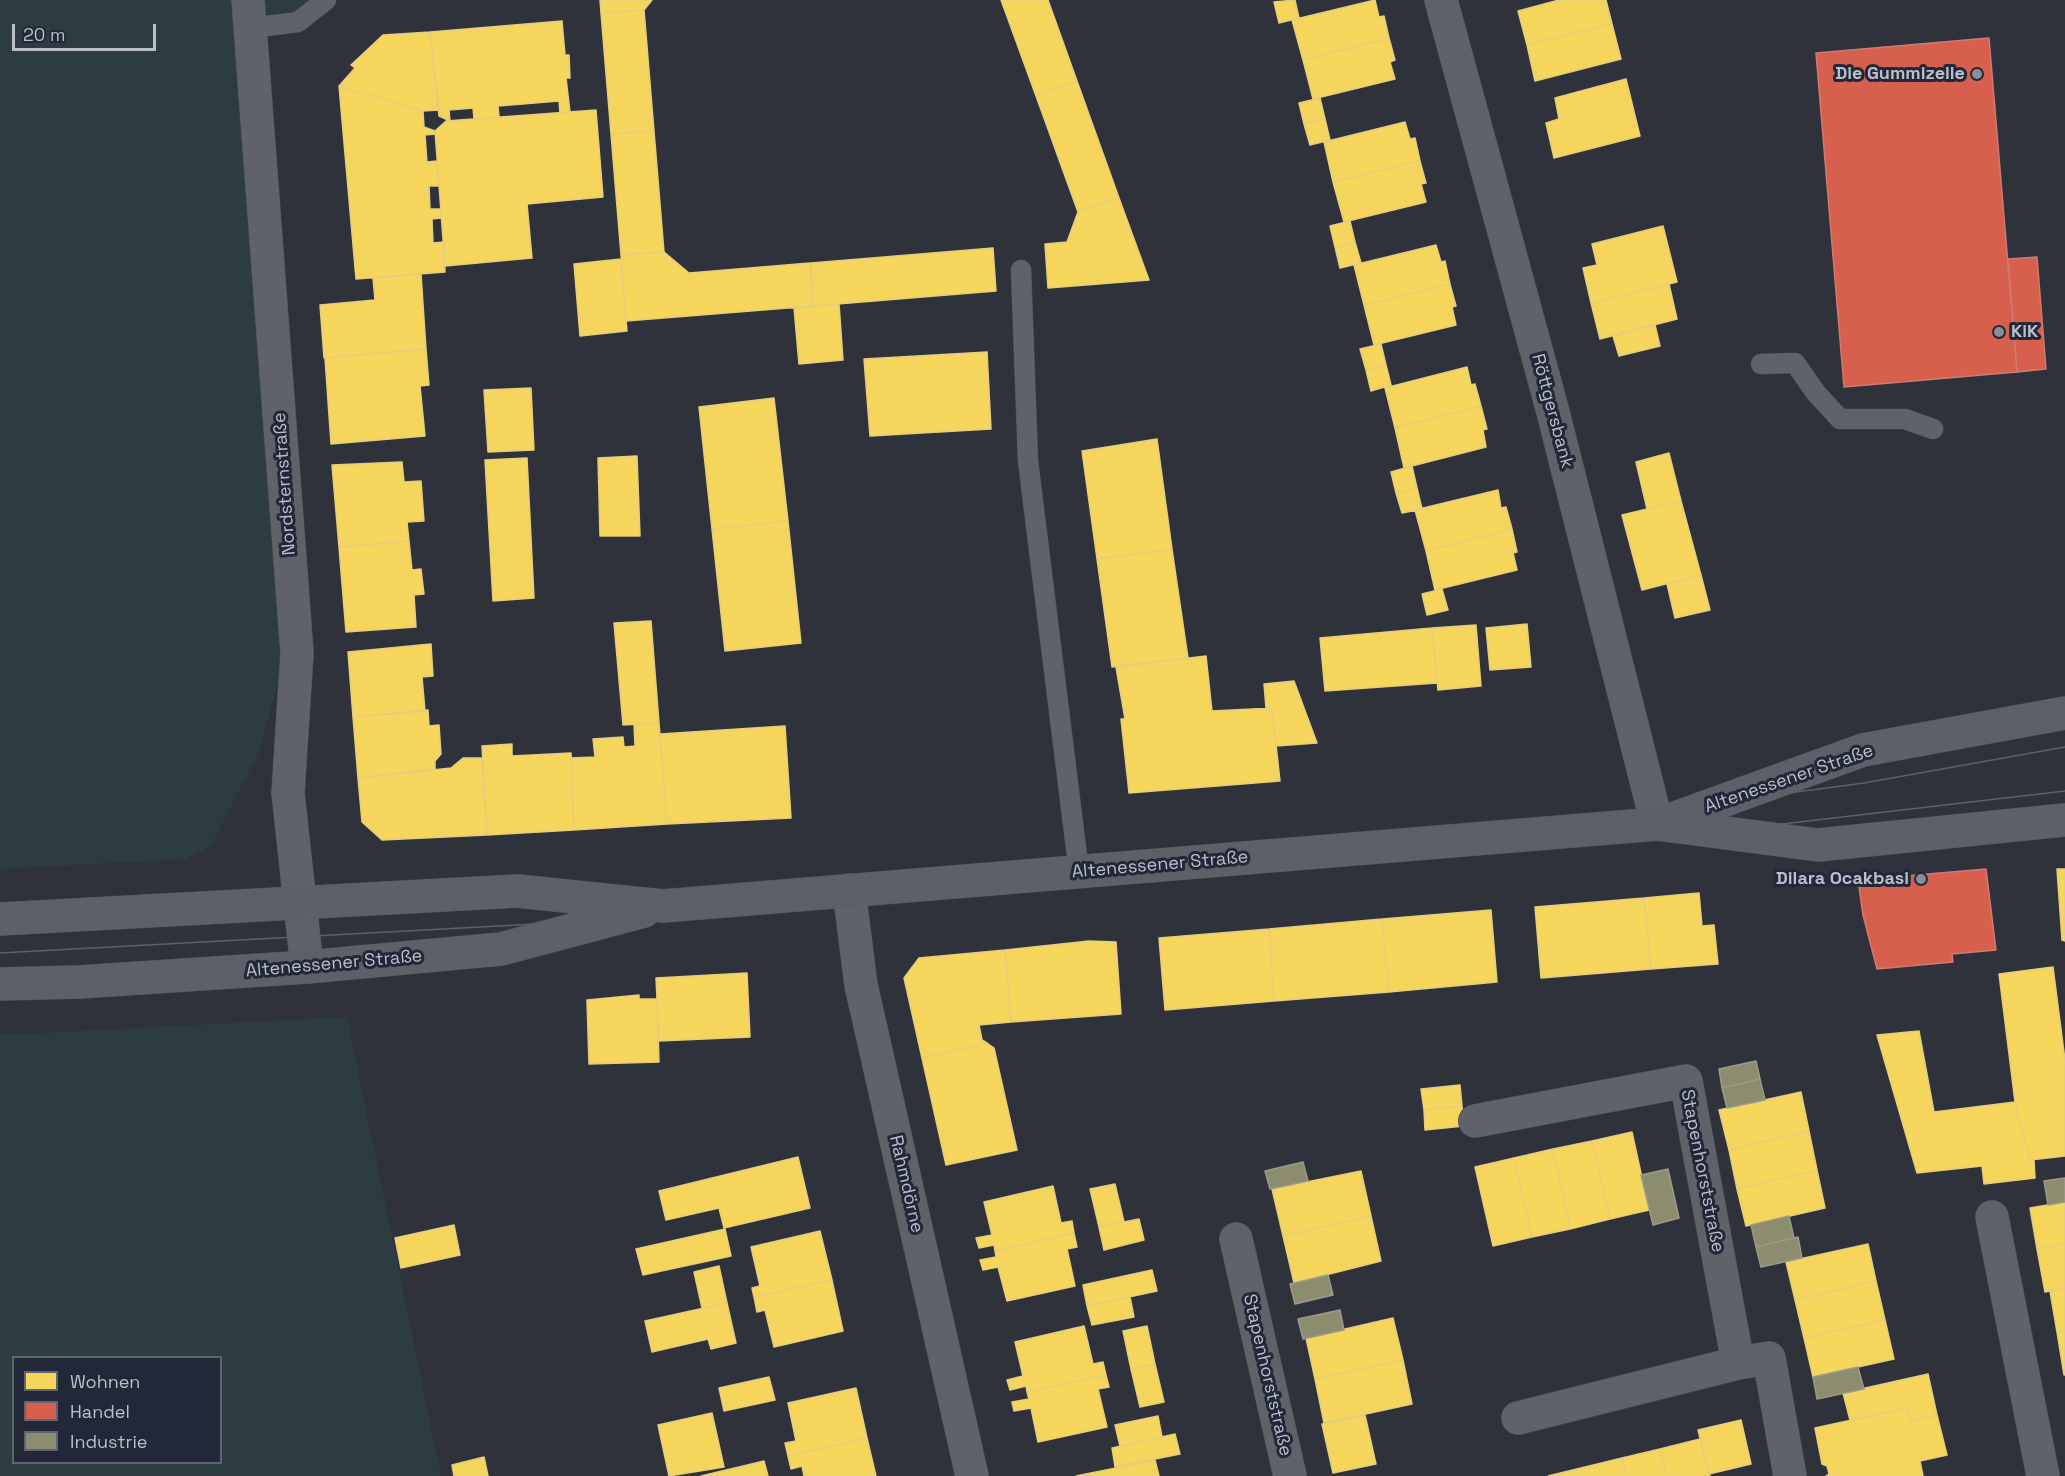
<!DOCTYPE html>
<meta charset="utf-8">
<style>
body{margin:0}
#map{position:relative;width:2065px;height:1476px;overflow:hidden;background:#2f323b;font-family:"Space Grotesk",sans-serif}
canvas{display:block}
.legend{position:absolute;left:12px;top:1356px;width:210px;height:108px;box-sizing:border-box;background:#222837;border:2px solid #5f6472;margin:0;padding:8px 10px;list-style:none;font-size:18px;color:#babfcb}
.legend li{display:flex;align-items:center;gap:12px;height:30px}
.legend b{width:30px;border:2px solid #5f6472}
.scale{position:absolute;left:12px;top:24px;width:144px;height:27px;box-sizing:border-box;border:3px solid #babfcb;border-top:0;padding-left:8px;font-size:18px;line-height:21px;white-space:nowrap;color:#babfcb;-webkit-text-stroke:4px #222837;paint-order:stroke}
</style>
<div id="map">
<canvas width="2065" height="1476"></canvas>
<ul class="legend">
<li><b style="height:16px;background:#f6d55c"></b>Wohnen</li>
<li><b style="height:16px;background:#d6604d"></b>Handel</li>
<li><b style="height:16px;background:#8c8c6e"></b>Industrie</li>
</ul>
<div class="scale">20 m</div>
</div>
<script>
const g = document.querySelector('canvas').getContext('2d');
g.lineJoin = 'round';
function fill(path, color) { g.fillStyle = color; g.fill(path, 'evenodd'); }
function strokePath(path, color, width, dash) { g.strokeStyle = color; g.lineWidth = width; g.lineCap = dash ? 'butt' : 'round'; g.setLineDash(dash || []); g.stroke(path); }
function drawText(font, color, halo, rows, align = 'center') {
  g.font = font + ' "Space Grotesk",sans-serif'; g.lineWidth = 6; g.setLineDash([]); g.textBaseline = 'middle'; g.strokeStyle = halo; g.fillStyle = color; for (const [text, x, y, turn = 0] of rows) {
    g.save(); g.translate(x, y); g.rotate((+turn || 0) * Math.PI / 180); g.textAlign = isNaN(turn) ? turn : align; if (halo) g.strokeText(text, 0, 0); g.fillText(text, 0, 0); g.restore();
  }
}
fill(new Path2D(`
 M 0,0 L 237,0 L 287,648 L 260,750 L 211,846 L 186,859 L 0,869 Z
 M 252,0 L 320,0 L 296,19 L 254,23 Z
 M 347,1017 L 441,1476 L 0,1476 L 0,1035 ZM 14,1358 L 220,1358 L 220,1462 L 14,1462 Z`), '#2c3c41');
const homes = new Path2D(`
 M 600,0 L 652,0 L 644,10 L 601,13 Z
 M 1001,0 L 1048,0 L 1077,81 L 1036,96 Z
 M 1295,0 L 1299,18 L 1279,23 L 1274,2 Z
 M 1375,0 L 1379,17 L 1384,16 L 1389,38 L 1303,60 L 1292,20 Z
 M 1559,0 L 1606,0 L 1612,24 L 1527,45 L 1518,11 Z
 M 644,10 L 654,131 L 611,134 L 601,13 Z
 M 562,21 L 565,55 L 569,55 L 570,78 L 566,78 L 570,112 L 560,113 L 559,101 L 498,106 L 499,117 L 474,119 L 473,108 L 449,110 L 450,121 L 439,116 L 430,32 Z
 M 1612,24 L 1621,59 L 1535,81 L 1527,45 Z
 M 430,32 L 439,110 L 423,111 L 339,86 L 355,68 L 351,65 L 383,35 Z
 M 1389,38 L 1395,60 L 1390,62 L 1395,79 L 1313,99 L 1303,60 Z
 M 1626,79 L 1640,136 L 1554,158 L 1546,123 L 1559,119 L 1555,98 Z
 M 1077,81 L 1119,198 L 1078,212 L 1036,96 Z
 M 339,86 L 423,111 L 424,127 L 435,131 L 435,134 L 425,135 L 427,162 L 437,161 L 439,186 L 429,186 L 430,209 L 441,209 L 441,218 L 432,219 L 433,243 L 444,242 L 445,272 L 356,279 Z
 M 1320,98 L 1325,119 L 1304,124 L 1299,103 Z
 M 596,110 L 603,197 L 527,204 L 532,258 L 445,266 L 435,131 L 446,121 Z
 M 1325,119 L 1330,140 L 1310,145 L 1304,124 Z
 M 1405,122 L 1410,139 L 1415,138 L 1420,161 L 1333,182 L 1324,142 Z
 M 654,131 L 664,252 L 621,255 L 611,134 Z
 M 1420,161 L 1426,183 L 1421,184 L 1426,202 L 1344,222 L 1333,182 Z
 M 1119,198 L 1149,280 L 1048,288 L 1045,244 L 1067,242 L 1078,212 Z
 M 1350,221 L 1355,242 L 1335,247 L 1330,226 Z
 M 1663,226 L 1677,282 L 1591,303 L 1583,268 L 1597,265 L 1592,244 Z
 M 1355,242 L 1361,263 L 1340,268 L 1335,247 Z
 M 1436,245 L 1441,262 L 1445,261 L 1450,284 L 1364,305 L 1354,265 Z
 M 993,248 L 996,291 L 813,306 L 811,263 Z
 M 664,252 L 689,273 L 810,263 L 813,306 L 626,321 L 621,255 Z
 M 621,259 L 627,331 L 580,336 L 574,264 Z
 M 421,274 L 426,349 L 324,358 L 320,305 L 375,300 L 373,278 Z
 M 1450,284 L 1456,306 L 1452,307 L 1456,325 L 1374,345 L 1364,305 Z
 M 1669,284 L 1677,319 L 1600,339 L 1591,303 Z
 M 839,304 L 843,360 L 799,364 L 794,308 Z
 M 1655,325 L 1660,346 L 1619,356 L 1613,336 Z
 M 1381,344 L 1386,365 L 1366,370 L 1360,349 Z
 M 426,349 L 429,385 L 420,386 L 425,436 L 331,444 L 325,358 Z
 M 987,352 L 991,429 L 870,436 L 864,359 Z
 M 1386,365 L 1391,385 L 1371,391 L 1366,370 Z
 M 1467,367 L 1471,385 L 1475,384 L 1481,406 L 1395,428 L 1385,388 Z
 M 531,388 L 534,450 L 488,452 L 484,390 Z
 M 774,398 L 788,521 L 712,529 L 699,407 Z
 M 1481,406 L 1487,429 L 1483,430 L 1486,447 L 1404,468 L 1395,428 Z
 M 1157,439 L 1172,549 L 1097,559 L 1082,451 Z
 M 1669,453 L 1681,501 L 1647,509 L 1636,462 Z
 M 637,456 L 640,536 L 600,536 L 598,458 Z
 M 527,458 L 534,598 L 493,601 L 485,460 Z
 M 402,462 L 404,482 L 421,481 L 424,521 L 407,522 L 409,541 L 339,547 L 332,465 Z
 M 1412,466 L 1417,488 L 1396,493 L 1391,472 Z
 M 1417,488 L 1422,509 L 1402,513 L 1396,493 Z
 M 1498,490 L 1501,508 L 1506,507 L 1512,529 L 1426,551 L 1415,510 Z
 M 1681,501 L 1701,575 L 1642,590 L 1622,515 Z
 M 788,521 L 801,643 L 725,651 L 712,529 Z
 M 1512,529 L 1517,552 L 1513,553 L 1517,570 L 1435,590 L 1426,551 Z
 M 409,541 L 412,570 L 421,569 L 424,594 L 414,595 L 416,627 L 346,632 L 339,547 Z
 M 1172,549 L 1188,658 L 1112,667 L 1097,559 Z
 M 1701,575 L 1710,610 L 1675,618 L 1667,584 Z
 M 1442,589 L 1448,610 L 1427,615 L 1422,594 Z
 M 651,621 L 659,723 L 623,725 L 614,623 Z
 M 1527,624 L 1531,667 L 1490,670 L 1486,628 Z
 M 1476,625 L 1481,686 L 1438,690 L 1432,628 Z
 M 1432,628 L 1437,683 L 1325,691 L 1320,638 Z
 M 431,644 L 433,676 L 422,677 L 425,711 L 353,717 L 348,652 Z
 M 1206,656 L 1212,711 L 1272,708 L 1280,781 L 1129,793 L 1121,719 L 1125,719 L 1116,667 Z
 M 1294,681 L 1317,743 L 1276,746 L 1272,708 L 1266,708 L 1264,684 Z
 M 428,710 L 429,726 L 439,725 L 441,754 L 435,761 L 435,769 L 358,778 L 353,717 Z
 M 659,723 L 667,824 L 574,830 L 571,758 L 595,757 L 593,739 L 623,737 L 624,747 L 635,746 L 634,724 Z
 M 785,726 L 791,818 L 667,824 L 660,734 Z
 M 512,744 L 512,756 L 571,753 L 574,830 L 487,835 L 482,746 Z
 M 463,758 L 482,758 L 487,835 L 382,840 L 362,822 L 358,778 L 451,768 Z
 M 2057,869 L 2065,869 L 2065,941 L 2062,940 Z
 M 1699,893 L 1702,926 L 1714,925 L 1718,964 L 1651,969 L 1644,898 Z
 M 1644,898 L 1651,969 L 1541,978 L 1535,907 Z
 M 1491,910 L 1497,982 L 1389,992 L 1382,919 Z
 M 1382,919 L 1389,992 L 1274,1001 L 1269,929 Z
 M 1269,929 L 1274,1001 L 1165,1010 L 1159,938 Z
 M 1089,941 L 1116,942 L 1121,1014 L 1011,1022 L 1005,950 Z
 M 1005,950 L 1011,1022 L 979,1025 L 982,1040 L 987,1043 L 922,1058 L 904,978 L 919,958 Z
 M 2053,967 L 2065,1060 L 2065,1156 L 2030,1160 L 2015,1102 L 1999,974 Z
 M 747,973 L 750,1037 L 659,1041 L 656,978 Z
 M 639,995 L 639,999 L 657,999 L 659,1062 L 589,1064 L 587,1000 Z
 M 1919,1031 L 1934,1112 L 2015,1102 L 2030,1160 L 2034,1160 L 2035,1178 L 1984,1184 L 1982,1166 L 1917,1173 L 1877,1035 Z
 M 987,1043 L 994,1048 L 1017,1150 L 946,1165 L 922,1058 Z
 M 1460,1085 L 1462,1106 L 1424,1110 L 1421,1089 Z
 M 1801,1092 L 1809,1131 L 1729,1150 L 1719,1110 Z
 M 1462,1106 L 1464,1126 L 1425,1130 L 1424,1110 Z
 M 1809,1131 L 1817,1170 L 1737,1189 L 1729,1150 Z
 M 1632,1132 L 1649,1210 L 1610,1219 L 1592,1141 Z
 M 1592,1141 L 1610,1219 L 1570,1229 L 1553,1149 Z
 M 1553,1149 L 1570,1229 L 1532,1237 L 1514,1158 Z
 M 798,1157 L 810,1208 L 724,1228 L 719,1208 L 666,1220 L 659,1191 Z
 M 1514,1158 L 1532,1237 L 1493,1246 L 1475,1167 Z
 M 1817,1170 L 1825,1208 L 1746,1226 L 1737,1189 Z
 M 1361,1171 L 1371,1216 L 1283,1236 L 1272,1189 Z
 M 1115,1184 L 1124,1222 L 1099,1227 L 1090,1189 Z
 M 1053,1186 L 1061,1223 L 1072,1221 L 1074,1233 L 995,1251 L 994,1245 L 979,1248 L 976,1238 L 992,1235 L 984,1202 Z
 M 2065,1202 L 2065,1244 L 2037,1249 L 2030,1208 Z
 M 1371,1216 L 1381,1261 L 1294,1283 L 1283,1236 Z
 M 1139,1219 L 1144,1240 L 1104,1250 L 1099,1227 Z
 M 454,1225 L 460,1255 L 401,1268 L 395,1238 Z
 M 725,1229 L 731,1256 L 643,1275 L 636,1249 Z
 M 820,1231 L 832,1280 L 754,1297 L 752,1288 L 760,1286 L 751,1247 Z
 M 1074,1233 L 1077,1247 L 1067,1249 L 1075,1286 L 1007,1301 L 998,1267 L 983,1270 L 980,1260 L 996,1257 L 995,1251 Z
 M 1868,1244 L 1876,1281 L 1795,1300 L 1786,1262 Z
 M 2065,1244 L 2065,1288 L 2045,1292 L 2037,1249 Z
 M 719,1266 L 727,1303 L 702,1308 L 694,1272 Z
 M 1152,1270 L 1157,1291 L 1087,1306 L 1083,1285 Z
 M 832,1280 L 843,1331 L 774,1347 L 765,1310 L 757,1312 L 754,1297 Z
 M 1876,1281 L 1885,1320 L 1804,1338 L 1795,1300 Z
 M 2065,1288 L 2065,1330 L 2057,1332 L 2050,1291 Z
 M 1130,1297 L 1134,1317 L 1092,1325 L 1087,1306 Z
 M 727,1303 L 736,1343 L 711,1349 L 708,1339 L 652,1352 L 645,1321 Z
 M 1393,1318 L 1403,1360 L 1315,1379 L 1306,1338 Z
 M 1885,1320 L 1894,1359 L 1813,1377 L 1804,1338 Z
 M 1084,1326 L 1093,1364 L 1103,1362 L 1106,1375 L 1027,1392 L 1026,1386 L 1010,1390 L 1007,1380 L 1023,1376 L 1015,1342 Z
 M 1147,1326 L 1155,1364 L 1131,1369 L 1123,1331 Z
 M 2065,1330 L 2065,1375 L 2064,1375 L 2057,1332 Z
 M 1403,1360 L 1412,1404 L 1324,1423 L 1315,1379 Z
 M 1155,1364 L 1164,1402 L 1140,1407 L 1131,1369 Z
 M 1928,1374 L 1937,1415 L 1910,1421 L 1907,1408 L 1850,1420 L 1843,1393 Z
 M 1106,1375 L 1109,1387 L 1098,1389 L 1107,1427 L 1038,1442 L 1031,1408 L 1014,1411 L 1012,1402 L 1029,1399 L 1027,1392 Z
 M 769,1377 L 775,1400 L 724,1411 L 719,1388 Z
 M 856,1388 L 867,1438 L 788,1456 L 785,1443 L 796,1441 L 788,1403 Z
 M 1907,1408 L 1910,1421 L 1937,1415 L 1947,1455 L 1920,1461 L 1923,1476 L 1826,1476 L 1829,1474 L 1827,1466 L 1822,1464 L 1815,1428 Z
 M 712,1413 L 724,1467 L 669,1476 L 658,1425 Z
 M 1365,1415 L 1376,1464 L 1333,1473 L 1322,1424 Z
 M 1158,1416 L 1162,1437 L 1120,1446 L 1115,1425 Z
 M 1741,1420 L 1751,1464 L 1709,1474 L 1698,1430 Z
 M 1175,1434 L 1180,1454 L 1115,1467 L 1112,1448 Z
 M 867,1438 L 876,1476 L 804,1476 L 802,1466 L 791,1469 L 788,1456 Z
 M 1700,1439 L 1710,1476 L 1666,1476 L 1660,1449 Z
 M 1660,1449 L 1666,1476 L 1626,1476 L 1622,1458 Z
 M 484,1457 L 488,1476 L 454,1476 L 452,1465 Z
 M 1622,1458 L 1626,1476 L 1583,1476 L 1581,1468 Z
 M 1155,1460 L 1159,1476 L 1076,1476 L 1116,1468 Z
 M 764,1461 L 768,1476 L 701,1476 L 739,1467 Z
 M 1581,1468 L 1583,1476 L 1548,1476 Z`);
fill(homes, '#f6d55c');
strokePath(homes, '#e4ce7d', 1.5);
const shops = new Path2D(`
 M 1989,38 L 2017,372 L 1844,387 L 1816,53 Z
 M 2037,257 L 2046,369 L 2017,372 L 2008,259 Z
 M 1986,869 L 1996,950 L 1952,954 L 1953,962 L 1877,969 L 1863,915 L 1858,880 Z`);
fill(shops, '#d6604d');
strokePath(shops, '#ce7c73', 1.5);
const industry = new Path2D(`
 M 1756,1061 L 1760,1079 L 1722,1088 L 1719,1069 Z
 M 1760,1079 L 1765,1100 L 1727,1108 L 1722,1088 Z
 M 1303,1162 L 1308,1181 L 1270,1189 L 1265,1171 Z
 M 1668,1169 L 1679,1218 L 1653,1225 L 1641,1175 Z
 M 2065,1178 L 2065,1202 L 2048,1205 L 2044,1181 Z
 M 1789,1216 L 1794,1238 L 1756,1247 L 1751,1225 Z
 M 1798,1237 L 1802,1258 L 1761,1267 L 1756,1247 Z
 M 1328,1275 L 1333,1295 L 1295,1304 L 1290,1284 Z
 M 1340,1310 L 1344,1330 L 1303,1339 L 1298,1319 Z
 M 1858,1367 L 1864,1389 L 1817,1399 L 1813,1377 Z`);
fill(industry, '#8c8c6e');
strokePath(industry, '#9a9b8a', 1.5);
const service = new Path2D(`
 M 251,28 L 298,22 L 326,0
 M 1021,270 L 1028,461 L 1079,872
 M 1761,364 L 1795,363 L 1816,393 L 1840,419 L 1905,419 L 1933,429`);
const minor = new Path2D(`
 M 248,0 L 297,653 L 288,793 L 307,967
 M 1441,0 L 1553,412 L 1657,824
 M 849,890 L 861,985 L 972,1476
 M 1475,1121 L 1686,1081 L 1738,1363 L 1769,1358 L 1790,1476
 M 1992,1217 L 2043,1476
 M 1236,1239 L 1290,1476
 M 1518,1418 L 1738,1363`);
const secondary = new Path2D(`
 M 1667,821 L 1863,750 L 2065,713
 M 0,919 L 517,891 L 663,906 L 1657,824 L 1818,845 L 2065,820
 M 0,984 L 79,982 L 307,967 L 501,949 L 644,911`);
strokePath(service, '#4b4d54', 21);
strokePath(minor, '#4b4d54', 34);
strokePath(secondary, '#4c4f58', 34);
strokePath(service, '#5f6269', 20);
strokePath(minor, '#5f6269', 33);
strokePath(secondary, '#5d6068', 33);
strokePath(new Path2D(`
 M 0,929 L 601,900 L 1654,811 L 1864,783 L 2065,747
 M 0,953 L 609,920 L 852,903 L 1722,831 L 2065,791`), '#5d6067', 1.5);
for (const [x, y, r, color] of [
 [1977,74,6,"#898e99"],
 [1999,332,6,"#898e99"],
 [1921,879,6,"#898e99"]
]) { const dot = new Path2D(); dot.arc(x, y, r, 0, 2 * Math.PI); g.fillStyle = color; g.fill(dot); strokePath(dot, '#222837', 2); }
drawText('bold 18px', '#babfcb', '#222837', [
 ["Die Gummizelle",1965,74],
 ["KiK",2011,332,"left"],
 ["Dilara Ocakbasi",1909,879]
], 'right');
drawText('18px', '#babfcb', '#222837', [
 ["Röttgersbank",1552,411,75],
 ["Nordsternstraße",285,484,-94],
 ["Altenessener Straße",1789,779,-19],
 ["Altenessener Straße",1160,865,-5],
 ["Altenessener Straße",334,964,-5],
 ["Stapenhorststraße",1702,1171,79],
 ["Rahmdörne",906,1184,77],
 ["Stapenhorststraße",1267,1375,77]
]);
</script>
